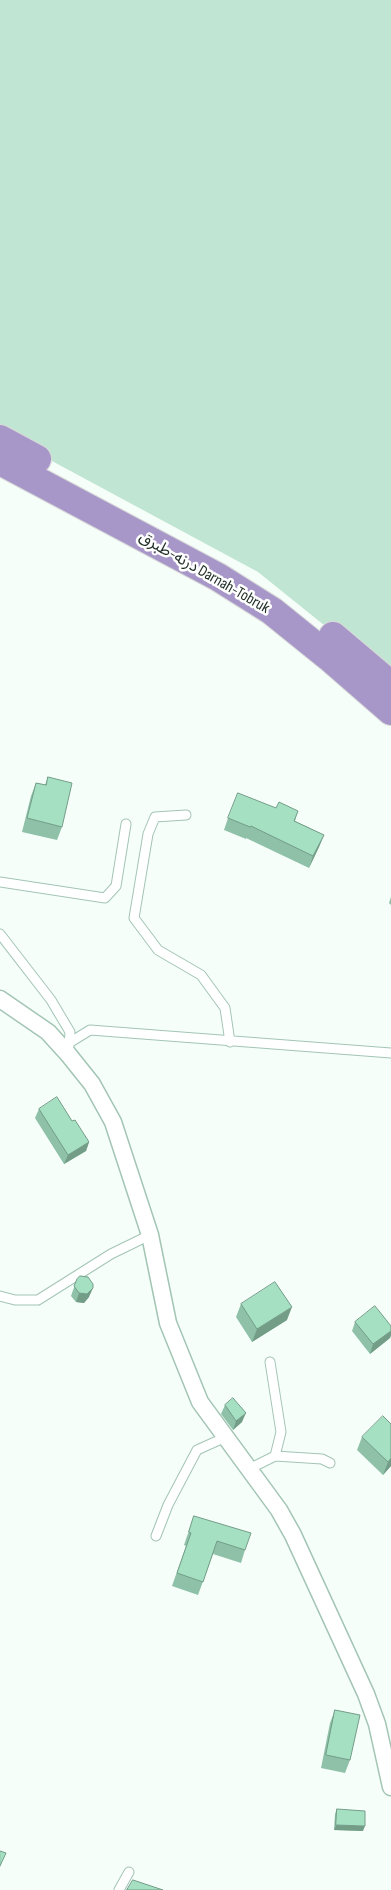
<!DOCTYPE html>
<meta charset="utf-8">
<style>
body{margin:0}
canvas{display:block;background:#f6fefa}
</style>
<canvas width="391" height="1890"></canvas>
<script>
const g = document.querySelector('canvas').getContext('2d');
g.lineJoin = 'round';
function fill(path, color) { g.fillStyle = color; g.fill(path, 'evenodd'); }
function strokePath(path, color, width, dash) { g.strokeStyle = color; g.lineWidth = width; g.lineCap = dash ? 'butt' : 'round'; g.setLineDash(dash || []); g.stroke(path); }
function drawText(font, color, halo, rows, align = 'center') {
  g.font = font + ' "Sofia Sans Condensed","Noto Sans Arabic",sans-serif'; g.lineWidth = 5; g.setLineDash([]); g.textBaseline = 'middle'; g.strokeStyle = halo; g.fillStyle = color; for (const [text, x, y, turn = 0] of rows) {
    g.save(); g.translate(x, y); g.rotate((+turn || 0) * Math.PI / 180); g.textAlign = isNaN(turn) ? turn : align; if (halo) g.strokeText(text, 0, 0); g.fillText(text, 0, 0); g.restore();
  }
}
fill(new Path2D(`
 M 0,0 L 391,0 L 391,679 L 258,572 L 0,433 Z`), '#c1e5d3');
const service = new Path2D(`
 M 186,815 L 155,817 L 148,834 L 134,918 L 158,950 L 201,975 L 225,1008 L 230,1042
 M 0,882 L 105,898 L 116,886 L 126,824
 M 0,934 L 51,1000 L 70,1032 L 69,1046
 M 69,1043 L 90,1030 L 391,1053
 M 0,1296 L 15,1300 L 38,1300 L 111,1254 L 150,1235
 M 275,1456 L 322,1459 L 330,1463
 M 249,1469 L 275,1456 L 281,1432 L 270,1362
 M 156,1536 L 168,1505 L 197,1450 L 226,1437
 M 119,1890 L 129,1872`);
const minor = new Path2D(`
 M 0,999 L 48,1032 L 68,1054 L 92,1084 L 113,1122 L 150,1235 L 168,1323 L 200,1402 L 279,1510 L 293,1535 L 366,1694 L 377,1724 L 391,1787`);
const trunk = new Path2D(`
 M 0,439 L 37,459
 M 0,461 L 218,577 L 272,611 L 329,657 L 391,711
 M 333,636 L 391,685`);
strokePath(service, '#a3c5b4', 11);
strokePath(minor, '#a3c5b4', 19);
strokePath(trunk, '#d7d9d8', 30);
strokePath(service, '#fff', 9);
strokePath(minor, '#fff', 16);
strokePath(trunk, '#a796c8', 28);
fill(new Path2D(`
 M 48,777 L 62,827 L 57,840 L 22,832 L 31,796 L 36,783 L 45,785 Z
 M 276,808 L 298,811 L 295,821 L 324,835 L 319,847 L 309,868 L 246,838 L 246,839 L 224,830 L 228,818 Z
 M 391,897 L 391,905 L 389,903 Z
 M 39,1109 L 72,1121 L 89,1142 L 86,1151 L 64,1164 L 35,1118 Z
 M 77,1279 L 89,1297 L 84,1303 L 76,1302 L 71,1296 Z
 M 241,1304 L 287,1320 L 252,1342 L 236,1317 Z
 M 355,1322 L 391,1326 L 391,1335 L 390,1338 L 370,1354 L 352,1331 Z
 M 225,1405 L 242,1422 L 233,1430 L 221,1414 Z
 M 391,1424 L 391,1466 L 383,1475 L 357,1450 L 362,1437 Z
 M 194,1516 L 245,1550 L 241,1563 L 213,1554 L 198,1595 L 172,1586 L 186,1546 L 184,1545 Z
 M 335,1710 L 350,1760 L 345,1773 L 321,1768 L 330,1723 Z
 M 337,1809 L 363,1831 L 334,1830 L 335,1814 Z`), '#8ec1a8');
fill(new Path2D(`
 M 324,835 L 319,847 L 309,868 L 313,856 Z
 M 89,1142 L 86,1151 L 64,1164 L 68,1155 Z
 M 93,1288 L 89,1297 L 84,1303 L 76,1302 L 79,1293 Z
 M 292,1307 L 287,1320 L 252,1342 L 257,1329 Z
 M 391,1331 L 391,1335 L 390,1338 L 370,1354 L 373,1344 Z
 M 246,1413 L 242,1422 L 233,1430 L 236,1421 Z
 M 391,1458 L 391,1466 L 383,1475 L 388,1462 Z
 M 336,1825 L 365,1826 L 363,1831 L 334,1830 Z`), '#749d88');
const building = new Path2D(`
 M 48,777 L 72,783 L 62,827 L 27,818 L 36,783 L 46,785 Z
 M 238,793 L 276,808 L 279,802 L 298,811 L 294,821 L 324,835 L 313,856 L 251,826 L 250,827 L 228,818 Z
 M 57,1097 L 72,1121 L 75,1120 L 89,1142 L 68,1155 L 39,1109 Z
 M 80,1276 L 88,1277 L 93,1284 L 93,1288 L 87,1294 L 79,1293 L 74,1286 L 77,1279 Z
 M 275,1282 L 292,1307 L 257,1329 L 241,1304 Z
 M 375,1306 L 391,1326 L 391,1331 L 373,1344 L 355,1322 Z
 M 233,1398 L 246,1413 L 236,1421 L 225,1405 Z
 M 383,1416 L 391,1424 L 391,1458 L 388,1462 L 362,1437 Z
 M 194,1516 L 251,1533 L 245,1550 L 217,1541 L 203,1582 L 177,1573 L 191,1533 L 189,1532 Z
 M 335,1710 L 360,1715 L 350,1760 L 326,1755 Z
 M 337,1809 L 365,1811 L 365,1826 L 336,1825 Z
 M 0,1851 L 6,1853 L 0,1866 Z
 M 133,1880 L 163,1890 L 127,1890 Z`);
fill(building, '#a5e0c3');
strokePath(building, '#749d88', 1);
drawText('16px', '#1f2d26', '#fff', [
 ["درنه-طبرق Darnah-Tobruk",204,573,30]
]);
</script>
